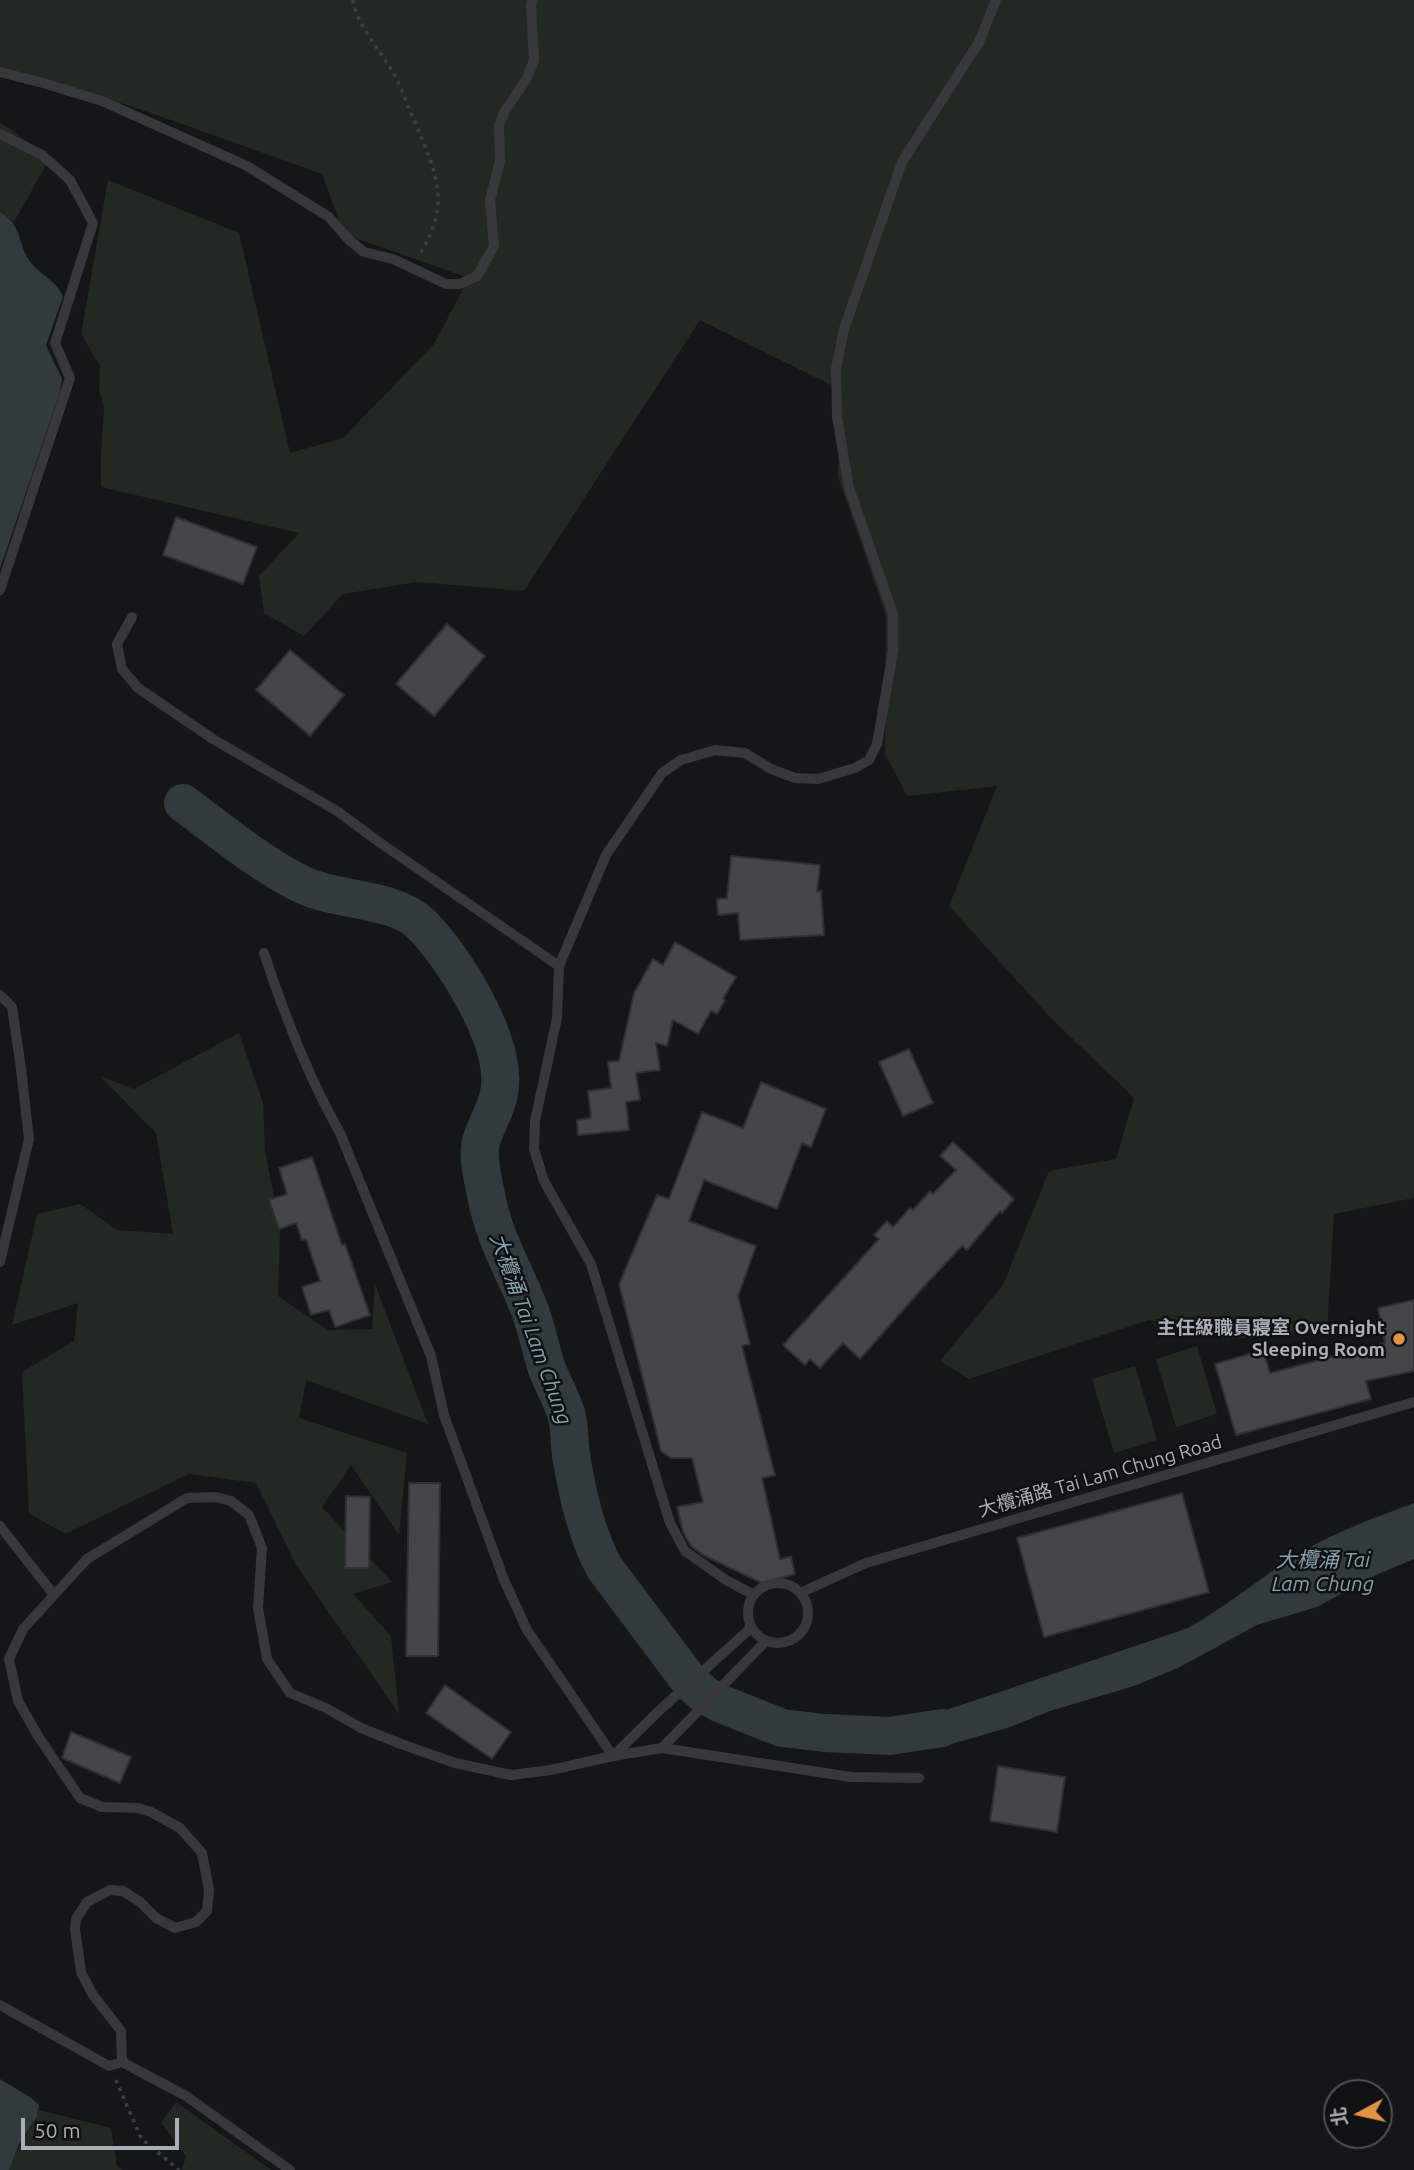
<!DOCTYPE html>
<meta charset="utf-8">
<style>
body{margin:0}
#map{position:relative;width:1414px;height:2170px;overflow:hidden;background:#151617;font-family:Ubuntu,"Noto Sans TC",sans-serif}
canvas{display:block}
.north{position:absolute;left:1323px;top:2079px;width:70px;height:70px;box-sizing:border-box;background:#101112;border:2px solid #4d5054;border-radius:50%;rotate:262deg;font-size:19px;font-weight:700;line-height:28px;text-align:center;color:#a9afb6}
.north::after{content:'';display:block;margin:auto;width:24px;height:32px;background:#e09345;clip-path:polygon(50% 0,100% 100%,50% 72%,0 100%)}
.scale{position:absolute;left:21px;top:2118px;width:158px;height:32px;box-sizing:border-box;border:4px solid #a9afb6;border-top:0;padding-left:9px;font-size:21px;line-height:24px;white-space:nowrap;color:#a9afb6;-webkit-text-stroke:5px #101112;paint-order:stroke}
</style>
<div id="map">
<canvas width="1414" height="2170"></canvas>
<div class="north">北</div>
<div class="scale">50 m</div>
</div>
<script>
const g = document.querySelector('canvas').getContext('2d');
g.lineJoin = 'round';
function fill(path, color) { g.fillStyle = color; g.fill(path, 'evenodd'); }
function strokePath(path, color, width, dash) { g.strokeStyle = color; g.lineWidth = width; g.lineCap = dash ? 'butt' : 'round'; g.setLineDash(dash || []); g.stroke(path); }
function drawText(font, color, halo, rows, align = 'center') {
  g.font = font + ' Ubuntu,"Noto Sans TC",sans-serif'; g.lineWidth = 5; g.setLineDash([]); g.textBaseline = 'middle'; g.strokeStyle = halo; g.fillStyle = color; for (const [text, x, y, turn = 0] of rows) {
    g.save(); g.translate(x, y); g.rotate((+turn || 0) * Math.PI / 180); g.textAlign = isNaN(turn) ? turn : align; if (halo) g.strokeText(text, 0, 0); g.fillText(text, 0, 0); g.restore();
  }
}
fill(new Path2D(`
 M 0,0 L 1414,0 L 1414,1198 L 1334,1214 L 1327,1331 L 1228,1339 L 1149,1320 L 969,1379 L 940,1361 L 1003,1285 L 1049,1171 L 1116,1159 L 1134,1098 L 1049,1016 L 949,906 L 997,786 L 907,796 L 885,754 L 886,616 L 838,477 L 840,415 L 833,386 L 700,320 L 524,591 L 417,582 L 343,594 L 304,636 L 264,613 L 259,576 L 299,533 L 101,487 L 101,455 L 104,409 L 99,388 L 100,366 L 81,334 L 108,180 L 239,233 L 290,453 L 343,438 L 434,344 L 469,278 L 344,234 L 322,174 L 134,107 L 6,70 L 0,73 Z
 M 0,122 L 50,158 L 14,222 L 0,212 Z
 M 239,1033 L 263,1103 L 265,1150 L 280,1227 L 278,1296 L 328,1330 L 372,1329 L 375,1284 L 428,1424 L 306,1380 L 299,1418 L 407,1453 L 399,1535 L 351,1465 L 322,1507 L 392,1582 L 353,1594 L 391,1636 L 399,1714 L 296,1565 L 256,1483 L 189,1474 L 65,1534 L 29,1513 L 22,1372 L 74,1341 L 78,1303 L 12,1325 L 37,1214 L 80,1204 L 118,1230 L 173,1234 L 156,1133 L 100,1076 L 134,1089 Z
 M 1197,1346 L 1217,1414 L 1176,1427 L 1156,1359 Z
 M 1135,1366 L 1157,1440 L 1114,1453 L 1092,1379 Z
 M 176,2102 L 271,2170 L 182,2170 L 186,2156 L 161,2123 Z
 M 39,2110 L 111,2128 L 117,2166 L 123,2170 L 9,2170 C 15,2147 31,2131 39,2110 Z`), '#222922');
fill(new Path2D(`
 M 0,212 C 25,227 16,245 32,264 C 41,275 59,283 63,297 L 46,345 L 62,379 L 60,392 L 0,569 Z
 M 1414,1503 L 1414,1559 L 1376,1575 L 1317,1607 L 1257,1625 L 1178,1668 L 1134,1686 L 1050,1711 L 1010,1727 L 948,1745 L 927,1746 L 901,1742 L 890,1736 L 914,1721 L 1188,1628 C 1227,1606 1261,1577 1300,1553 C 1336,1531 1375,1518 1414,1503 Z
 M 0,2079 L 30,2097 L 39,2105 L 37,2116 L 19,2144 L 9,2170 L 0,2170 Z`), '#303a3f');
strokePath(new Path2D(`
 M 183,803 C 221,831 259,863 301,884 C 337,902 393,897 421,924 C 454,957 505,1039 500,1087 C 498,1108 486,1123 481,1142 C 477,1159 483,1178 486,1195 C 493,1234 512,1267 527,1303 C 536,1324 540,1348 547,1369 C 553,1384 561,1398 566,1413 C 570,1427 569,1441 571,1455 C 577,1493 586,1534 604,1567 L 691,1683 L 705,1695 L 719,1703 L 782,1728 L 825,1733 L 890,1736 L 942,1728`), '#303a3f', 38);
const building = new Path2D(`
 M 176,517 L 257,547 L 243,584 L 163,555 Z
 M 447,624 L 485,656 L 434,716 L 396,684 Z
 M 290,650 L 344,695 L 310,736 L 256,690 Z
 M 731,856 L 820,865 L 817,892 L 821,891 L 824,935 L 740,940 L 738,913 L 718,915 L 717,899 L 727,898 Z
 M 675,942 L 736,977 L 723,999 L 725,1000 L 717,1014 L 711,1011 L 698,1034 L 673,1020 L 667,1046 L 656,1043 L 660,1070 L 636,1073 L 640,1100 L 626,1102 L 629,1130 L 578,1135 L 577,1120 L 591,1118 L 588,1091 L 611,1088 L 608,1062 L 619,1061 L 634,993 L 653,959 L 663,965 Z
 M 909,1049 L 933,1103 L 903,1116 L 879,1062 Z
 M 761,1082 L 826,1109 L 811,1147 L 802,1143 L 777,1209 L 704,1180 L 689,1221 L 756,1246 L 738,1296 L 750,1344 L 742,1346 L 775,1475 L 762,1478 L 780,1559 L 791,1557 L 795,1574 L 762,1583 L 703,1555 L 691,1546 L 683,1532 L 677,1507 L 703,1502 L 692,1458 L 671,1458 L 661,1451 L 619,1284 L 657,1195 L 669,1199 L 702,1112 L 743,1128 Z
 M 953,1142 L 1014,1199 L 1002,1213 L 1000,1211 L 967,1250 L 962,1246 L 927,1283 L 860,1359 L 843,1343 L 820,1368 L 810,1359 L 805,1365 L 783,1345 L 879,1239 L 874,1235 L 887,1221 L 893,1227 L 910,1208 L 913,1210 L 930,1191 L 933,1194 L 956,1170 L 940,1156 Z
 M 312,1157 L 342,1245 L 345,1244 L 370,1315 L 335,1327 L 329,1310 L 311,1315 L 302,1287 L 320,1281 L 306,1239 L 302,1240 L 296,1223 L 279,1229 L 269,1200 L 287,1194 L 279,1168 Z
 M 1414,1300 L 1414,1371 L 1366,1381 L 1371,1399 L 1236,1435 L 1215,1364 L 1263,1350 L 1270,1373 L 1385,1343 L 1378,1308 Z
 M 409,1483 L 440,1483 L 438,1656 L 406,1656 Z
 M 1182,1493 L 1209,1592 L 1044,1637 L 1017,1538 Z
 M 346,1496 L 370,1497 L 369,1568 L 345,1568 Z
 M 445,1685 L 511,1732 L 492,1759 L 426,1713 Z
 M 71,1732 L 131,1757 L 120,1783 L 62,1758 Z
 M 998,1766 L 1065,1777 L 1057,1832 L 990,1821 Z`);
fill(building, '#45464a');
strokePath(building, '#303033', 2);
strokePath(new Path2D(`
 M 353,0 C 355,21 378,48 389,66 C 400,82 406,102 414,120 C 436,173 453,203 418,257
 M 116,2080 L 141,2138 L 179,2170`), '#3d3f43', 3.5, [3.5, 5]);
strokePath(new Path2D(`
 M 0,72 L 43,83 L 102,101 L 247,166 L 329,217 L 349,240 L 364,252 L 393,259 L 446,284 L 460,284 L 477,276 L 494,246 L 490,200 L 500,161 L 499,125 L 505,111 L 527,78 L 534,60 L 531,5 L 532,0
 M 0,134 L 42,155 L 70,180 L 93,223 L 55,343 L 70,378 L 0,590
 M 132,617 L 117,644 L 122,669 L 138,688 L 213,739 L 337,811 L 379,842 L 559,966
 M 264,953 C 284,1014 308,1077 340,1133 L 431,1356 L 444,1415 L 504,1580 L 527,1630 L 613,1756 L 662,1708 L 751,1628
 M 0,995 L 12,1007 L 21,1069 L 29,1139 L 0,1262
 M 0,1526 L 54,1595
 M748 1613a30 30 0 1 1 60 0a30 30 0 1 1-60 0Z
 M 800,1593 L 866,1563 L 1414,1402
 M 754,1595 L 726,1580 L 685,1551 L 670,1523 L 591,1264 L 544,1181 L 534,1149 L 535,1121 L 557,1018 L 559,966 L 606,855 L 662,773 L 681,760 L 715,750 L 745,753 L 771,769 L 795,778 L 818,779 L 855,768 L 869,760 L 877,744 L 893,651 L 893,614 L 849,488 L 837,417 L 836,369 L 844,329 L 902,162 L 979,42 L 996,0
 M 662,1748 L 766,1641
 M 0,2005 L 109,2066 L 122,2062 L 186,2096 L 290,2170
 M 122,2062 L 121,2031 L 93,1995 L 81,1972 L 75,1929 L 76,1919 L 87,1902 L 110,1890 L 123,1891 L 140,1902 L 156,1918 L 175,1928 L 196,1922 L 207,1911 L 209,1890 L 202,1853 L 180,1828 L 151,1812 L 138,1808 L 102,1807 L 80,1798 L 38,1736 L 18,1701 L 9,1659 L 23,1629 L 87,1559 L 187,1498 L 216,1497 L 231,1501 L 249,1515 L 262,1548 L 258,1608 L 267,1659 L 290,1693 L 326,1708 L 361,1728 L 401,1744 L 455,1763 L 511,1775 L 551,1770 L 613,1756 L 662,1748 L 851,1777 L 919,1778`), '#37383c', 10);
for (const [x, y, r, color] of [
 [1399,1339,7,"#e09345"]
]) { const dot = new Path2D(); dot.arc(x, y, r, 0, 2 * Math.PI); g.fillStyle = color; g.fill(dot); strokePath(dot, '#101112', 2.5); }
drawText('bold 19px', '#a9afb6', '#101112', [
 ["主任級職員寢室 Overnight",1385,1328],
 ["Sleeping Room",1385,1350]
], 'right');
drawText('19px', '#a9afb6', '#101112', [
 ["大欖涌路 Tai Lam Chung Road",1100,1476,-16]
]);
drawText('italic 21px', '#83a0ad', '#101112', [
 ["大欖涌 Tai Lam Chung",531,1329,70],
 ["大欖涌 Tai",1323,1560],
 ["Lam Chung",1323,1584]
]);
</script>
